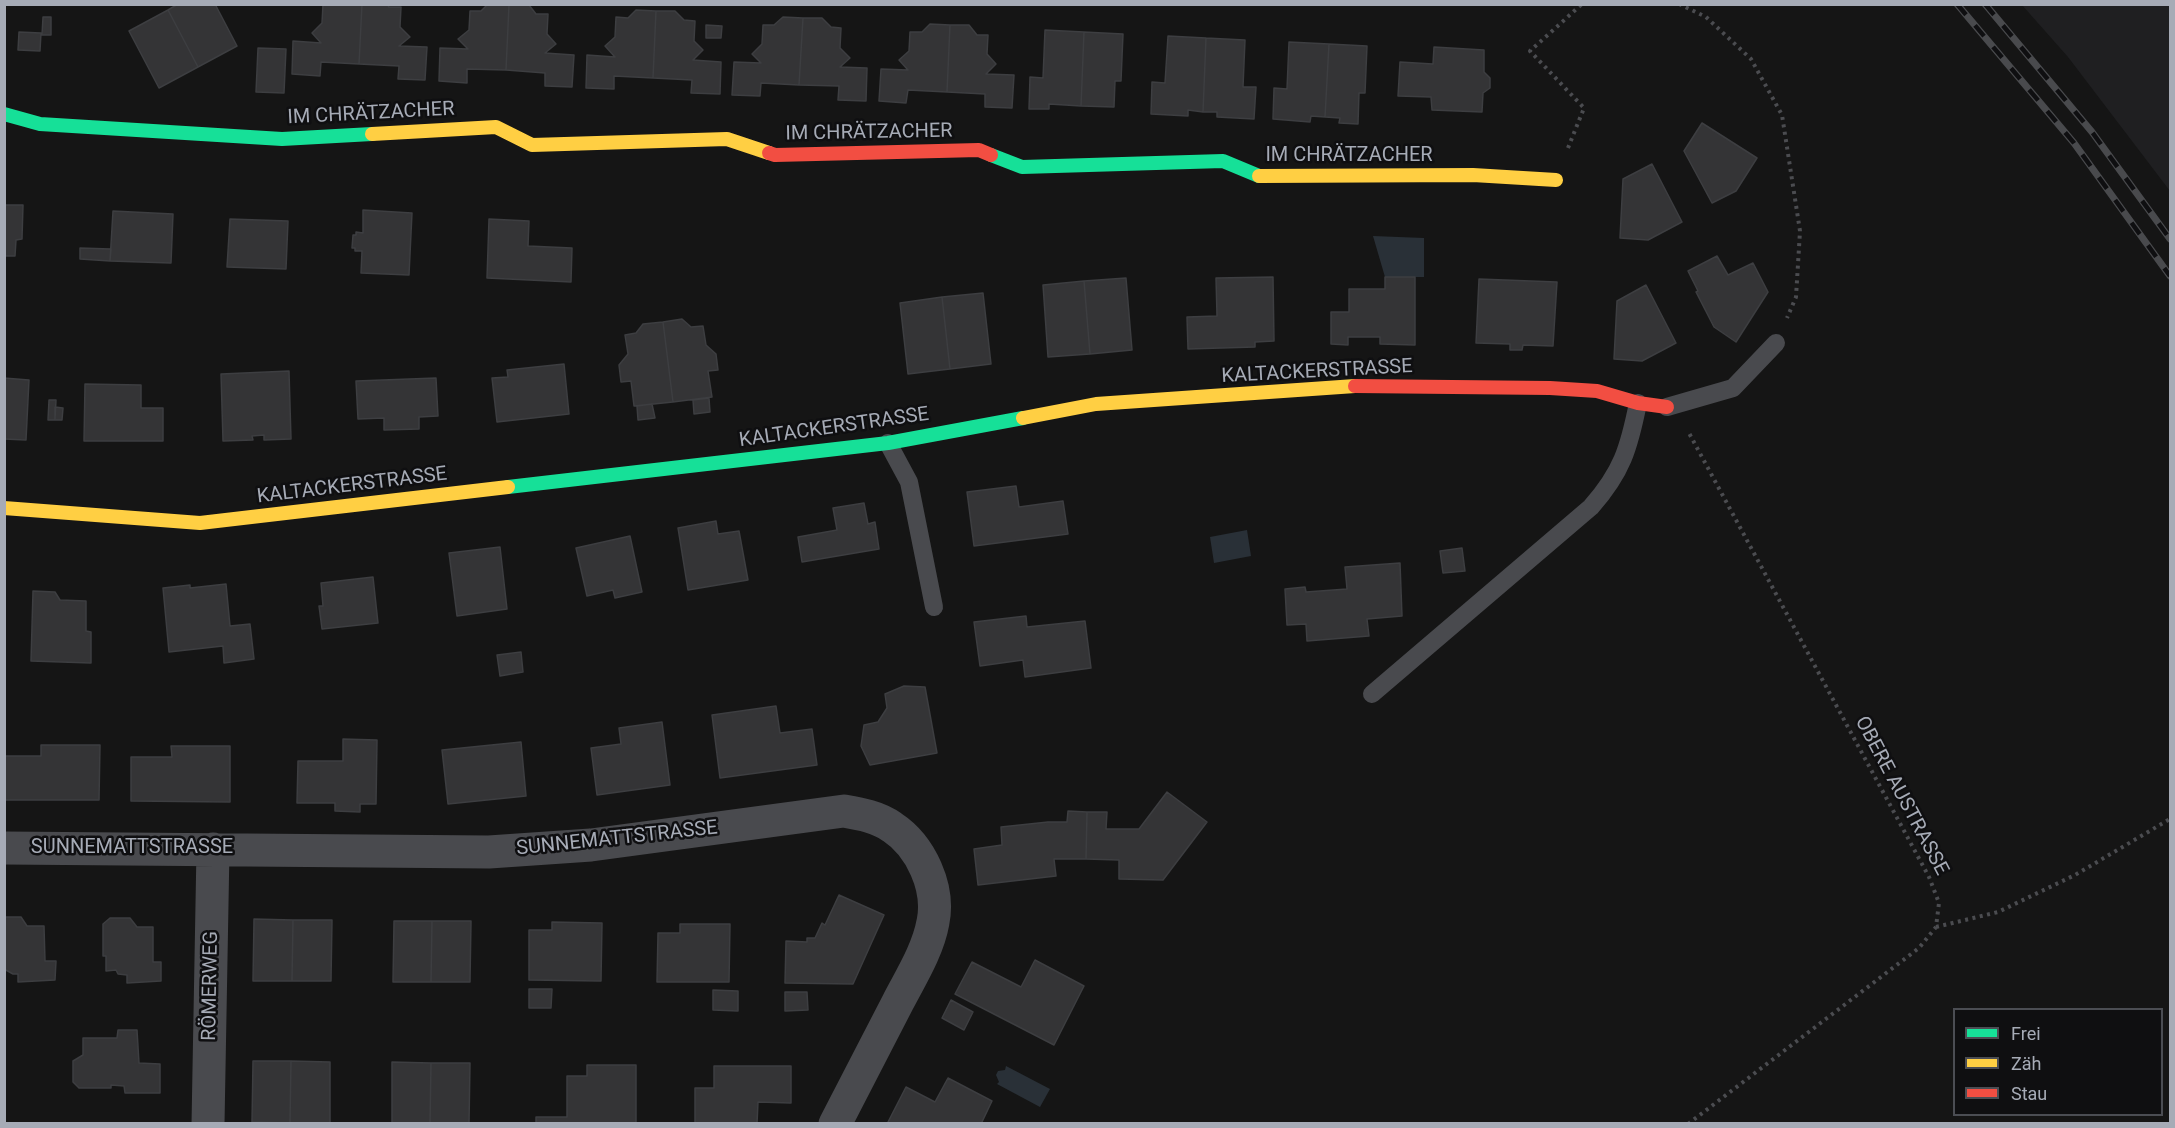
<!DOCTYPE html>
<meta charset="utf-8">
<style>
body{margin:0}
#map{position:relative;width:2175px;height:1128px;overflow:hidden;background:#151515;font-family:Roboto,sans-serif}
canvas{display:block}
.frame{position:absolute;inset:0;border:6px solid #a6abb6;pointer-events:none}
.legend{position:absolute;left:1953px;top:1008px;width:210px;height:108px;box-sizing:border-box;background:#0f0f11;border:2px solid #4b4d53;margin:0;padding:8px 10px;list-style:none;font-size:18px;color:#a6abb6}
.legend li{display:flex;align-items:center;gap:12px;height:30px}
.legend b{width:30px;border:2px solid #4b4d53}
</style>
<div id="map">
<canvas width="2175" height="1128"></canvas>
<div class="frame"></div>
<ul class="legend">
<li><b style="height:8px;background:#16e098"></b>Frei</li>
<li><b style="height:8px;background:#ffcf43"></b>Zäh</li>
<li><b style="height:8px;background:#f24e42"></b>Stau</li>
</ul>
</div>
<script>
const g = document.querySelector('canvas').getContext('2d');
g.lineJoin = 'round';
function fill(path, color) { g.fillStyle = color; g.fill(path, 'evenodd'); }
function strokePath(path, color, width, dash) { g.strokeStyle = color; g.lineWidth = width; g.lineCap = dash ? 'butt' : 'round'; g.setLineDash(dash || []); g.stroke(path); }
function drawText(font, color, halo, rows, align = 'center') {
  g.font = font + ' Roboto,sans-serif'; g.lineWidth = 5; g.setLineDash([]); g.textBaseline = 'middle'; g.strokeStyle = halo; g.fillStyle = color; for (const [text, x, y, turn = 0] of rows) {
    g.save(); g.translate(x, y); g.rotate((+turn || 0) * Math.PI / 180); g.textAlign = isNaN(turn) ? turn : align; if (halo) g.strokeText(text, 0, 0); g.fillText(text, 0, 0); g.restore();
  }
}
fill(new Path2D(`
 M 2022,5 L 2170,5 L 2170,191 L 2068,57 Z`), '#1f1f21');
fill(new Path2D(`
 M 1373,236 L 1424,238 L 1424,277 L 1385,277 Z
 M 1247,530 L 1251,556 L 1214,563 L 1210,537 Z
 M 1006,1066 L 1050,1089 L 1040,1107 L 997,1084 L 999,1082 L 996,1075 L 998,1071 L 1005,1070 Z`), '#293037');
const building = new Path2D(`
 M 178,4 L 215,4 L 237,46 L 198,67 L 168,10 Z
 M 323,4 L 362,4 L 359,64 L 321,62 L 320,76 L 292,74 L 293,41 L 321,43 L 312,33 L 322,23 Z
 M 362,4 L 387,4 L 389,7 L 401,7 L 400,27 L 410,37 L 399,46 L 427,47 L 425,80 L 398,79 L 399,66 L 359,64 Z
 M 488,4 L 509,5 L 506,70 L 467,69 L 467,83 L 439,81 L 440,48 L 468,49 L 458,39 L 469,30 L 470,11 L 481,11 Z
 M 509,5 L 529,5 L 536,14 L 548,14 L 547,34 L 556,44 L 545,53 L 574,55 L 572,87 L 545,86 L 545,73 L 506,70 Z
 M 168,10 L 198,67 L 159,88 L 129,31 Z
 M 636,10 L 656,11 L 653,78 L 614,76 L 614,89 L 586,88 L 587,55 L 615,57 L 605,46 L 615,37 L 616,17 L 628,18 Z
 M 656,11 L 675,11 L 684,20 L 695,21 L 694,41 L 703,50 L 693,60 L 721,62 L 720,94 L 691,93 L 692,80 L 653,78 Z
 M 43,17 L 51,17 L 51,35 L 42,35 Z
 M 783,17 L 803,18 L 799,85 L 761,83 L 760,96 L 732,95 L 734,62 L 761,63 L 752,54 L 762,44 L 763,25 L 774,25 Z
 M 803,18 L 822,18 L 831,27 L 841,28 L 840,48 L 850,58 L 840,67 L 867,68 L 866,101 L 838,100 L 839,86 L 799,85 Z
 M 930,24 L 950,25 L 947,92 L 908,90 L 906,103 L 879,101 L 881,69 L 908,70 L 899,60 L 909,51 L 910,32 L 922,32 Z
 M 706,25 L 722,26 L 721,38 L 706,38 Z
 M 950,25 L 969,25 L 977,35 L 988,35 L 987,54 L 996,64 L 986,74 L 1014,75 L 1012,108 L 985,107 L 985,94 L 947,92 Z
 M 1045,30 L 1084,32 L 1081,106 L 1049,104 L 1049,109 L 1029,109 L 1030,77 L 1043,78 Z
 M 19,32 L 41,33 L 40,51 L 18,50 Z
 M 1084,32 L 1123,34 L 1121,81 L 1115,81 L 1114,107 L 1081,106 Z
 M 1168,36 L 1206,38 L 1203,112 L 1188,110 L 1188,116 L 1151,114 L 1152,82 L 1165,83 Z
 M 1206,38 L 1245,40 L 1243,87 L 1256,87 L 1254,119 L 1217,117 L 1217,112 L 1203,112 Z
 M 1289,42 L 1329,44 L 1325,117 L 1311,116 L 1310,122 L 1273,119 L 1274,88 L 1287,89 Z
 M 1329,44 L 1367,46 L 1365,93 L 1359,93 L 1358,124 L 1339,123 L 1340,118 L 1325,117 Z
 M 1434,47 L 1484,50 L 1484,72 L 1490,78 L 1490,88 L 1483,93 L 1482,112 L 1432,110 L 1431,97 L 1398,96 L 1400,62 L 1433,64 Z
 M 258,48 L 286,49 L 284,93 L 256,92 Z
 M 1702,123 L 1757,158 L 1736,191 L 1712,203 L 1684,151 Z
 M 1652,164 L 1682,222 L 1648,240 L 1620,238 L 1623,179 Z
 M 4,205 L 23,205 L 22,239 L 16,240 L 15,256 L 4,256 Z
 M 363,210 L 412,213 L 409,275 L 361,273 L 362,251 L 355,251 L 355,248 L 352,248 L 353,235 L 356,235 L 356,232 L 363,233 Z
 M 113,211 L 173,214 L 171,263 L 110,261 Z
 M 230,219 L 288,221 L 286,269 L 227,267 Z
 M 489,219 L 529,221 L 528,246 L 572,248 L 571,282 L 487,278 Z
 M 80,248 L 111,249 L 110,261 L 80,259 Z
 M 1717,256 L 1728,275 L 1753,263 L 1768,292 L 1736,342 L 1714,327 L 1696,292 L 1698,291 L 1688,271 Z
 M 1273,277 L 1274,341 L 1255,342 L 1255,347 L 1188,349 L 1187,317 L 1217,316 L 1216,278 Z
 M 1385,277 L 1415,277 L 1415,345 L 1380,344 L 1380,337 L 1348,337 L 1348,345 L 1331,344 L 1331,312 L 1349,312 L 1349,289 L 1385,289 Z
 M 1126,278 L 1132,350 L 1090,354 L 1084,281 Z
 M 1479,279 L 1557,282 L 1553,346 L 1523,345 L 1522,350 L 1510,350 L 1510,344 L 1476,343 Z
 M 1084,281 L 1090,354 L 1048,357 L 1043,285 Z
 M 1646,285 L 1676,343 L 1642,361 L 1614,359 L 1617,301 Z
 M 983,293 L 991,364 L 950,369 L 942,297 Z
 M 942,297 L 950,369 L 908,374 L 900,303 Z
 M 682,319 L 691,327 L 703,326 L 706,345 L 716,354 L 718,370 L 708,371 L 712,397 L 673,402 L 663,322 Z
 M 663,322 L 673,402 L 634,406 L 631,381 L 621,382 L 619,365 L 628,354 L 625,335 L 636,333 L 643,324 Z
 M 564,364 L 569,414 L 497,422 L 492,378 L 508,377 L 507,370 Z
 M 289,371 L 291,439 L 264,440 L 264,435 L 252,436 L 253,440 L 223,441 L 221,374 Z
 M 4,378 L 29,380 L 26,440 L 4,439 Z
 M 436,378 L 438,416 L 419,417 L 419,429 L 384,430 L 384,418 L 358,419 L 356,381 Z
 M 85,384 L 141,385 L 141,408 L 163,408 L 163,441 L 84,441 Z
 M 709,398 L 710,412 L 694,414 L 693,400 Z
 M 49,400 L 56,400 L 55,420 L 48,420 Z
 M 652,404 L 655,418 L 638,420 L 637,406 Z
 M 55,407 L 63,408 L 62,420 L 55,420 Z
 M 1016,486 L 1019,507 L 1063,501 L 1068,534 L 974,546 L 967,492 Z
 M 864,503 L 868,524 L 875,522 L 879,549 L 802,562 L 798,537 L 837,530 L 833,508 Z
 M 716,521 L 718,534 L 739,531 L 748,580 L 688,590 L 678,528 Z
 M 630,536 L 642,592 L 615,598 L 613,590 L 587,596 L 576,548 Z
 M 500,547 L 507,609 L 457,616 L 449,553 Z
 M 1462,548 L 1465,571 L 1443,573 L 1440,551 Z
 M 1400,563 L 1402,616 L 1367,619 L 1369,636 L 1307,641 L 1306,624 L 1287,625 L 1285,589 L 1305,587 L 1306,592 L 1347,589 L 1345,567 Z
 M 373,577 L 378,623 L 322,629 L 319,606 L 323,606 L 321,583 Z
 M 226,584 L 230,626 L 250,624 L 254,659 L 224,663 L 223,646 L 169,652 L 163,588 L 190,585 L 190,588 Z
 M 33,591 L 55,592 L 60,600 L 86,601 L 86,631 L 91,632 L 91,663 L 31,661 Z
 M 1026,616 L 1027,627 L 1085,621 L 1091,668 L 1025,677 L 1023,660 L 980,666 L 974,622 Z
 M 521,652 L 523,672 L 500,676 L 497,655 Z
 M 904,686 L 925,687 L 937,753 L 870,765 L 861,746 L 864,725 L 878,722 L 887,708 L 885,694 Z
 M 776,706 L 780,733 L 812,729 L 817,765 L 720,778 L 712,715 Z
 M 662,722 L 670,785 L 597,795 L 591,748 L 621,744 L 619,728 Z
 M 343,739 L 377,740 L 376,804 L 360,804 L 360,812 L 335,811 L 335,803 L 297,803 L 298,761 L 343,761 Z
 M 521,742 L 526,796 L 448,804 L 442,750 Z
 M 41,745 L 100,745 L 99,800 L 4,800 L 4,756 L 41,756 Z
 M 171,746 L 230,746 L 230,802 L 131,801 L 131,757 L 172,757 Z
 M 1167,792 L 1207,822 L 1163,880 L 1119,879 L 1119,860 L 1086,859 L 1087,812 L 1107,812 L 1106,829 L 1139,829 Z
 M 1068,811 L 1087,812 L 1086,859 L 1054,859 L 1056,876 L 978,885 L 974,849 L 1002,845 L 1001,827 L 1048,822 L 1067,822 Z
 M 839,895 L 884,915 L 853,984 L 785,983 L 786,941 L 807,942 L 807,938 L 815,938 L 822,923 L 825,925 Z
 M 4,917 L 21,917 L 27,926 L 44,926 L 45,961 L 56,961 L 55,980 L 18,982 L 18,974 L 13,974 L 4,969 Z
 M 110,918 L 130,918 L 137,927 L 153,927 L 153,962 L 161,962 L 161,981 L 127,983 L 127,975 L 118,974 L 116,970 L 106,971 L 106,956 L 103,956 L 103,924 Z
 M 254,919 L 293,920 L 292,981 L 253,981 Z
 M 293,920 L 332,920 L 331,981 L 292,981 Z
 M 394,921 L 432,921 L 431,982 L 393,982 Z
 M 432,921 L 471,921 L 470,982 L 431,982 Z
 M 552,922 L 602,923 L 601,981 L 529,980 L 529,930 L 552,930 Z
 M 680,924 L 730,924 L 729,982 L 657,982 L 658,933 L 680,933 Z
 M 1035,960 L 1084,986 L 1054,1045 L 955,994 L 972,962 L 1021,987 Z
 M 529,989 L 552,989 L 551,1008 L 529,1008 Z
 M 713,990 L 738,991 L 738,1011 L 713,1010 Z
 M 785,992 L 807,992 L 808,1010 L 785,1011 Z
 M 951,1000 L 973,1012 L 964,1030 L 942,1018 Z
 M 118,1030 L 137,1030 L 139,1063 L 160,1064 L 160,1093 L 125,1093 L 124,1086 L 111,1085 L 111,1088 L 79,1088 L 73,1082 L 73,1061 L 83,1055 L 83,1038 L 117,1038 Z
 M 253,1061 L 291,1061 L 290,1123 L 252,1122 Z
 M 291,1061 L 330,1062 L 330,1123 L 290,1123 Z
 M 392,1062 L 431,1063 L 430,1124 L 392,1124 Z
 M 431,1063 L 470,1063 L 469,1124 L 430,1124 Z
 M 587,1065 L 636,1065 L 636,1124 L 536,1124 L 536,1117 L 567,1117 L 567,1076 L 587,1076 Z
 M 714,1066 L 791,1066 L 791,1103 L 758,1102 L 757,1124 L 695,1124 L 695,1088 L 714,1088 Z
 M 948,1078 L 992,1101 L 981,1124 L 887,1124 L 906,1087 L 935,1102 Z`);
fill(building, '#343436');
strokePath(building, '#3d3e41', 1.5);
strokePath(new Path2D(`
 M 1679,4 L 1706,17 L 1751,59 L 1782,115 L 1800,231 L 1796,297 L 1787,318
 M 1568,148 L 1584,108 L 1530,51 L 1582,4
 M 1936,927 L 1998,912 L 2075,875 L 2170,819
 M 1688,1124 L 1919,948 L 1936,927 L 1939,903 L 1929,877 L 1689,433`), '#4b4c50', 4, [3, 4.5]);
strokePath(new Path2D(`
 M 1667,407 L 1733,388 L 1776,343
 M 888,443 L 909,482 L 934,607
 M 1372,694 L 1591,507 C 1622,472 1629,448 1638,403`), '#494a4e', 18);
strokePath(new Path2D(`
 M 4,848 L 489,852 L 591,845 L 844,811 C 861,814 878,817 892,827 C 921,846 940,888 933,922 C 928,950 911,977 898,1002 C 877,1042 856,1083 835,1124
 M 208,1124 L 213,849`), '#494a4e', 33);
strokePath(new Path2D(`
 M 4,114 L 40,124 L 282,139 L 372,134
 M 991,155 L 1022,167 L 1223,161 L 1259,176
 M 508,487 L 888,443 L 1023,418`), '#16e098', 14);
strokePath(new Path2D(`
 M 372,134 L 496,127 L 532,145 L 727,139 L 769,153
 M 1259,176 L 1473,175 L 1556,180
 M 1023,418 L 1096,404 L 1355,386
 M 4,508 L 200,523 L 508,487`), '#ffcf43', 14);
strokePath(new Path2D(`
 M 769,153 L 775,155 L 979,150 L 991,155
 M 1355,386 L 1550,388 L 1597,391 L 1638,403 L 1667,407`), '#f24e42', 14);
const rail = new Path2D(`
 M 1957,4 L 2074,143 L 2170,276
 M 1985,4 L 2092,132 L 2170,239`);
strokePath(rail, '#494a4d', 7);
strokePath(rail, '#0f0f11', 4.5, [14]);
drawText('20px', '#a6abb6', '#0f0f11', [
 ["IM CHRÄTZACHER",371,114,-3],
 ["IM CHRÄTZACHER",869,133,-1],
 ["IM CHRÄTZACHER",1349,156],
 ["KALTACKERSTRASSE",1317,372,-3],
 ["KALTACKERSTRASSE",834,428,-8],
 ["KALTACKERSTRASSE",352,486,-7],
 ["OBERE AUSTRASSE",1901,796,62],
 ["SUNNEMATTSTRASSE",617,839,-6],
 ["SUNNEMATTSTRASSE",132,848],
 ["RÖMERWEG",211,986,-89]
]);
</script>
